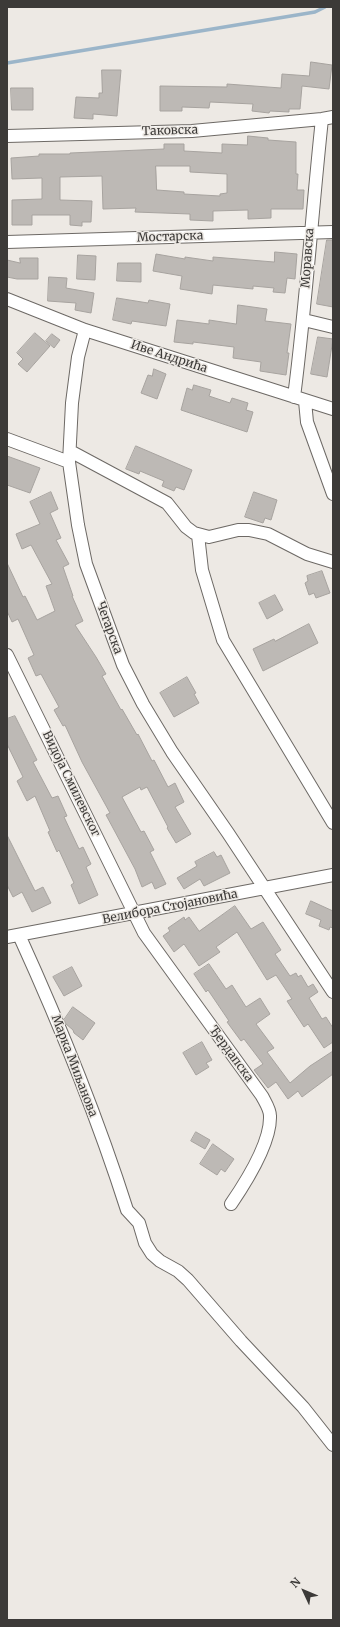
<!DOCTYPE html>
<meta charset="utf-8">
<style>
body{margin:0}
#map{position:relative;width:340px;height:1627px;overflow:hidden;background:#ede9e4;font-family:Merriweather,serif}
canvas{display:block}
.frame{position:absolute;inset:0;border:8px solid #3c3a38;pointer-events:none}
.north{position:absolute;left:284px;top:1571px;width:40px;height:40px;-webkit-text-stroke:3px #ede9e4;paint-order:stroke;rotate:314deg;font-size:11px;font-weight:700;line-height:16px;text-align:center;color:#3c3a38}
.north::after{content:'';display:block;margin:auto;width:14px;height:18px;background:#3c3a38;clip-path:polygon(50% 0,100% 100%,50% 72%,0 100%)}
</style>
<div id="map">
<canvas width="340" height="1627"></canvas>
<div class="frame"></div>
<div class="north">N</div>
</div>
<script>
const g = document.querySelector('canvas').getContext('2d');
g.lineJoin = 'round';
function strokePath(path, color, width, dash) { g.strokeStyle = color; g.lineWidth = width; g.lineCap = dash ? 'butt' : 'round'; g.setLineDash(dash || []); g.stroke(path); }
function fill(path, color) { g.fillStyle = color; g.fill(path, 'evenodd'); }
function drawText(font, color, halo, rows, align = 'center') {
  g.font = font + ' Merriweather,serif'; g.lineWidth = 3; g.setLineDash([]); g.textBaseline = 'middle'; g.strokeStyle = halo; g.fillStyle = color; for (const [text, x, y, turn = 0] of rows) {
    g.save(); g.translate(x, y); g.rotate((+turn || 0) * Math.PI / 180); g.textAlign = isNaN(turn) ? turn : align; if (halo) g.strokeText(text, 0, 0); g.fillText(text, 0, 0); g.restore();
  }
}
strokePath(new Path2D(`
 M 7,63 L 315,12 L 325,7`), '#9bb5c9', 3.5);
const building = new Path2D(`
 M 311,62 L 332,65 L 329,89 L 302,86 L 300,109 L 289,109 L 289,112 L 270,111 L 269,113 L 252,111 L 253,104 L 210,102 L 209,108 L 182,107 L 182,111 L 160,111 L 160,86 L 227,87 L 227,84 L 281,88 L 282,74 L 309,76 Z
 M 102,70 L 121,70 L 117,116 L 93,114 L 93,119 L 74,118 L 76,97 L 99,98 L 99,93 L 102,93 Z
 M 11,88 L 33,88 L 33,110 L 12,110 Z
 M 248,136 L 268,138 L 268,140 L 296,142 L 296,174 L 298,174 L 297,190 L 304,190 L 303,209 L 271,209 L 271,218 L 248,219 L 248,210 L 213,211 L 213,221 L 190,220 L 190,214 L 135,212 L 136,208 L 103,209 L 102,176 L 60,177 L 60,200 L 92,201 L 91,222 L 82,222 L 82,226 L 70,225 L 70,215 L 32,215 L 32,225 L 12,225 L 12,200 L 42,199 L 42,178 L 12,179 L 11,158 L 39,156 L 39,154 L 70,154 L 70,153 L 164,149 L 164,144 L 184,144 L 184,151 L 222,153 L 222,144 L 247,145 ZM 156,166 L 190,166 L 190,172 L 227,174 L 227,193 L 220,194 L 220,196 L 184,194 L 184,192 L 157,190 Z
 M 327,240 L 333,240 L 333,307 L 317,304 Z
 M 275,252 L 297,254 L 295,279 L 287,278 L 285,293 L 273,292 L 274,288 L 253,286 L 253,289 L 213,285 L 212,294 L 180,289 L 182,276 L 153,271 L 156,254 L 185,259 L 185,257 L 213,261 L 213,257 L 274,262 Z
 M 78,255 L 96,256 L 95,280 L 77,279 Z
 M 20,258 L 38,258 L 38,279 L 17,279 L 7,277 L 7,260 L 20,263 Z
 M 118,263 L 141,263 L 141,282 L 117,281 Z
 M 49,277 L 67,278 L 66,288 L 94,293 L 91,313 L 75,310 L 76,303 L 48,301 Z
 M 117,298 L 148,303 L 149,300 L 170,304 L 166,326 L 132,321 L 131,324 L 113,320 Z
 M 238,305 L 267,309 L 265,321 L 291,324 L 287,353 L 289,353 L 286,375 L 260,371 L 261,362 L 233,358 L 234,347 L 193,342 L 193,344 L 174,342 L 177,320 L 209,324 L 209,320 L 236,324 Z
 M 35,333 L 50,346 L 27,372 L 18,364 L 23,359 L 17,353 Z
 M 52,334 L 60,340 L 54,348 L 46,341 Z
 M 318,337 L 333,339 L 327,377 L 311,374 Z
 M 154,369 L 166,374 L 157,399 L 141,393 L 148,375 L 152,376 Z
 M 194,385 L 211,390 L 209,396 L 230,403 L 232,398 L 248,403 L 246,410 L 253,412 L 247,432 L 181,410 L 187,388 L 192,390 Z
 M 136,446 L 192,470 L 184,490 L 176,487 L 174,491 L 162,486 L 164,481 L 140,471 L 139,474 L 126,469 Z
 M 7,456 L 40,468 L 30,493 L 7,485 Z
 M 51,492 L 58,509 L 50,513 L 61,538 L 56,540 L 69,564 L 63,567 L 73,596 L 72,596 L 83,621 L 75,625 L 96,657 L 106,674 L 102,676 L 121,710 L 122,709 L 137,735 L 138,734 L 152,761 L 154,760 L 168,787 L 175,783 L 184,802 L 175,807 L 191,834 L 176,843 L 167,828 L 168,827 L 147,787 L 141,790 L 140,787 L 122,797 L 141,832 L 144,831 L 154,850 L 150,852 L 166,884 L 155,889 L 152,882 L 142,887 L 135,869 L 106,815 L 110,813 L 82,762 L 65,725 L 63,726 L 54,710 L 59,707 L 41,674 L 36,676 L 28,658 L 34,655 L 18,619 L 12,622 L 7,611 L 7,563 L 23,597 L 25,596 L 37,620 L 55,611 L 46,586 L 52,584 L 31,545 L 22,549 L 16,534 L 40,524 L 30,502 Z
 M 254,492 L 277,500 L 271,520 L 265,518 L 263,523 L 245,517 Z
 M 322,571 L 330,593 L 316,598 L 314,593 L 309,595 L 305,583 L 308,581 L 307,576 Z
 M 275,595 L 283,610 L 267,619 L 259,603 Z
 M 309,624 L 318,643 L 263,671 L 253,649 L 274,639 L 275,641 Z
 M 187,677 L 196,693 L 194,694 L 199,703 L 174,717 L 160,693 Z
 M 15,716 L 37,760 L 33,762 L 52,798 L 58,796 L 67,816 L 64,817 L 79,849 L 83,847 L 91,864 L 86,867 L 98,895 L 79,904 L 71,885 L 74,883 L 59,850 L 57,852 L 48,832 L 50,831 L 35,796 L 27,801 L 17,781 L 23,777 L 7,744 L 7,719 Z
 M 7,835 L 35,891 L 43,887 L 51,903 L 32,912 L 22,892 L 13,897 L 7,885 Z
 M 214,852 L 217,857 L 221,855 L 230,873 L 204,886 L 200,879 L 184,889 L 177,878 L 197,866 L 195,862 Z
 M 311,901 L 333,911 L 333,928 L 330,927 L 329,930 L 319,926 L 321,920 L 306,914 Z
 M 235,906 L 251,929 L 263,922 L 281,950 L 275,954 L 290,976 L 296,973 L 298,977 L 301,975 L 308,987 L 313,984 L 318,992 L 309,998 L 322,1019 L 326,1017 L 333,1028 L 333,1042 L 324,1048 L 308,1024 L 304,1027 L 287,1001 L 292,999 L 276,975 L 267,980 L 237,932 L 216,947 L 220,952 L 199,966 L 184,944 L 174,952 L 163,936 L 170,931 L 168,928 L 184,917 L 185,920 L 189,917 L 199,931 Z
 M 209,964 L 226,989 L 232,985 L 246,1007 L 260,998 L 270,1014 L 256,1024 L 274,1048 L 267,1052 L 290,1083 L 310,1066 L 333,1051 L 333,1074 L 302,1097 L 298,1091 L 288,1099 L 276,1082 L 268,1088 L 254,1070 L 263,1064 L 244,1039 L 241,1041 L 227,1022 L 229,1021 L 208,990 L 206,992 L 194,974 Z
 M 72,967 L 82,986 L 64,996 L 53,977 Z
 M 73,1007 L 95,1023 L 83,1040 L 74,1033 L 73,1030 L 66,1024 L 64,1020 Z
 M 202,1042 L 212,1060 L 206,1063 L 209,1067 L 196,1075 L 183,1053 Z
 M 196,1132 L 210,1140 L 205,1149 L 191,1141 Z
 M 213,1144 L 234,1159 L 225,1172 L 221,1169 L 217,1175 L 200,1164 Z`);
fill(building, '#bdb9b5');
strokePath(building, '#a7a39f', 1);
const street = new Path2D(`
 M 7,136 L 192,131 L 322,119 L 333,117
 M 7,242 L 333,232
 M 7,299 L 85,330 L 333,409
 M 304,320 L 333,327
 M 85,330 L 78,357 L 72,403 L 69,462 L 78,525 L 86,564 L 123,665 L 143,704 L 172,752 L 228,833 L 333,992
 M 294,397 C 306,305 312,212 322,119
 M 305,401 L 307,422 L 333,494
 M 7,439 L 69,462
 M 70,451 L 167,503 L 186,527 L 194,533 L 209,537 L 238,530 L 249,530 L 268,534 L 307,554 L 333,562
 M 198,535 L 202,570 L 223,640 L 333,823
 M 7,655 L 144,933 L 262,1096 C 265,1102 270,1109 270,1116 C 271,1143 246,1182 231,1204
 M 19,935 C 60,1025 97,1116 127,1210 L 139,1223 L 145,1243 L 152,1254 L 160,1261 L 178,1271 L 188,1280 L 241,1341 L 303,1407 L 333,1445
 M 7,937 L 333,875`);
strokePath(street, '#6d6965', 14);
strokePath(street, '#fff', 12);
drawText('12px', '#3c3a38', '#ede9e4', [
 ["Таковска",170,131,-2],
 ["Мостарска",170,237,-2],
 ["Моравска",308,258,-86],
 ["Иве Андрића",169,357,18],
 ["Чегарска",109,628,70],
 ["Видоја Смилевског",71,784,64],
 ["Велибора Стојановића",170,907,-11],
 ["Ђердапска",231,1054,54],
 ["Марка Миљанова",74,1066,69]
]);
</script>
